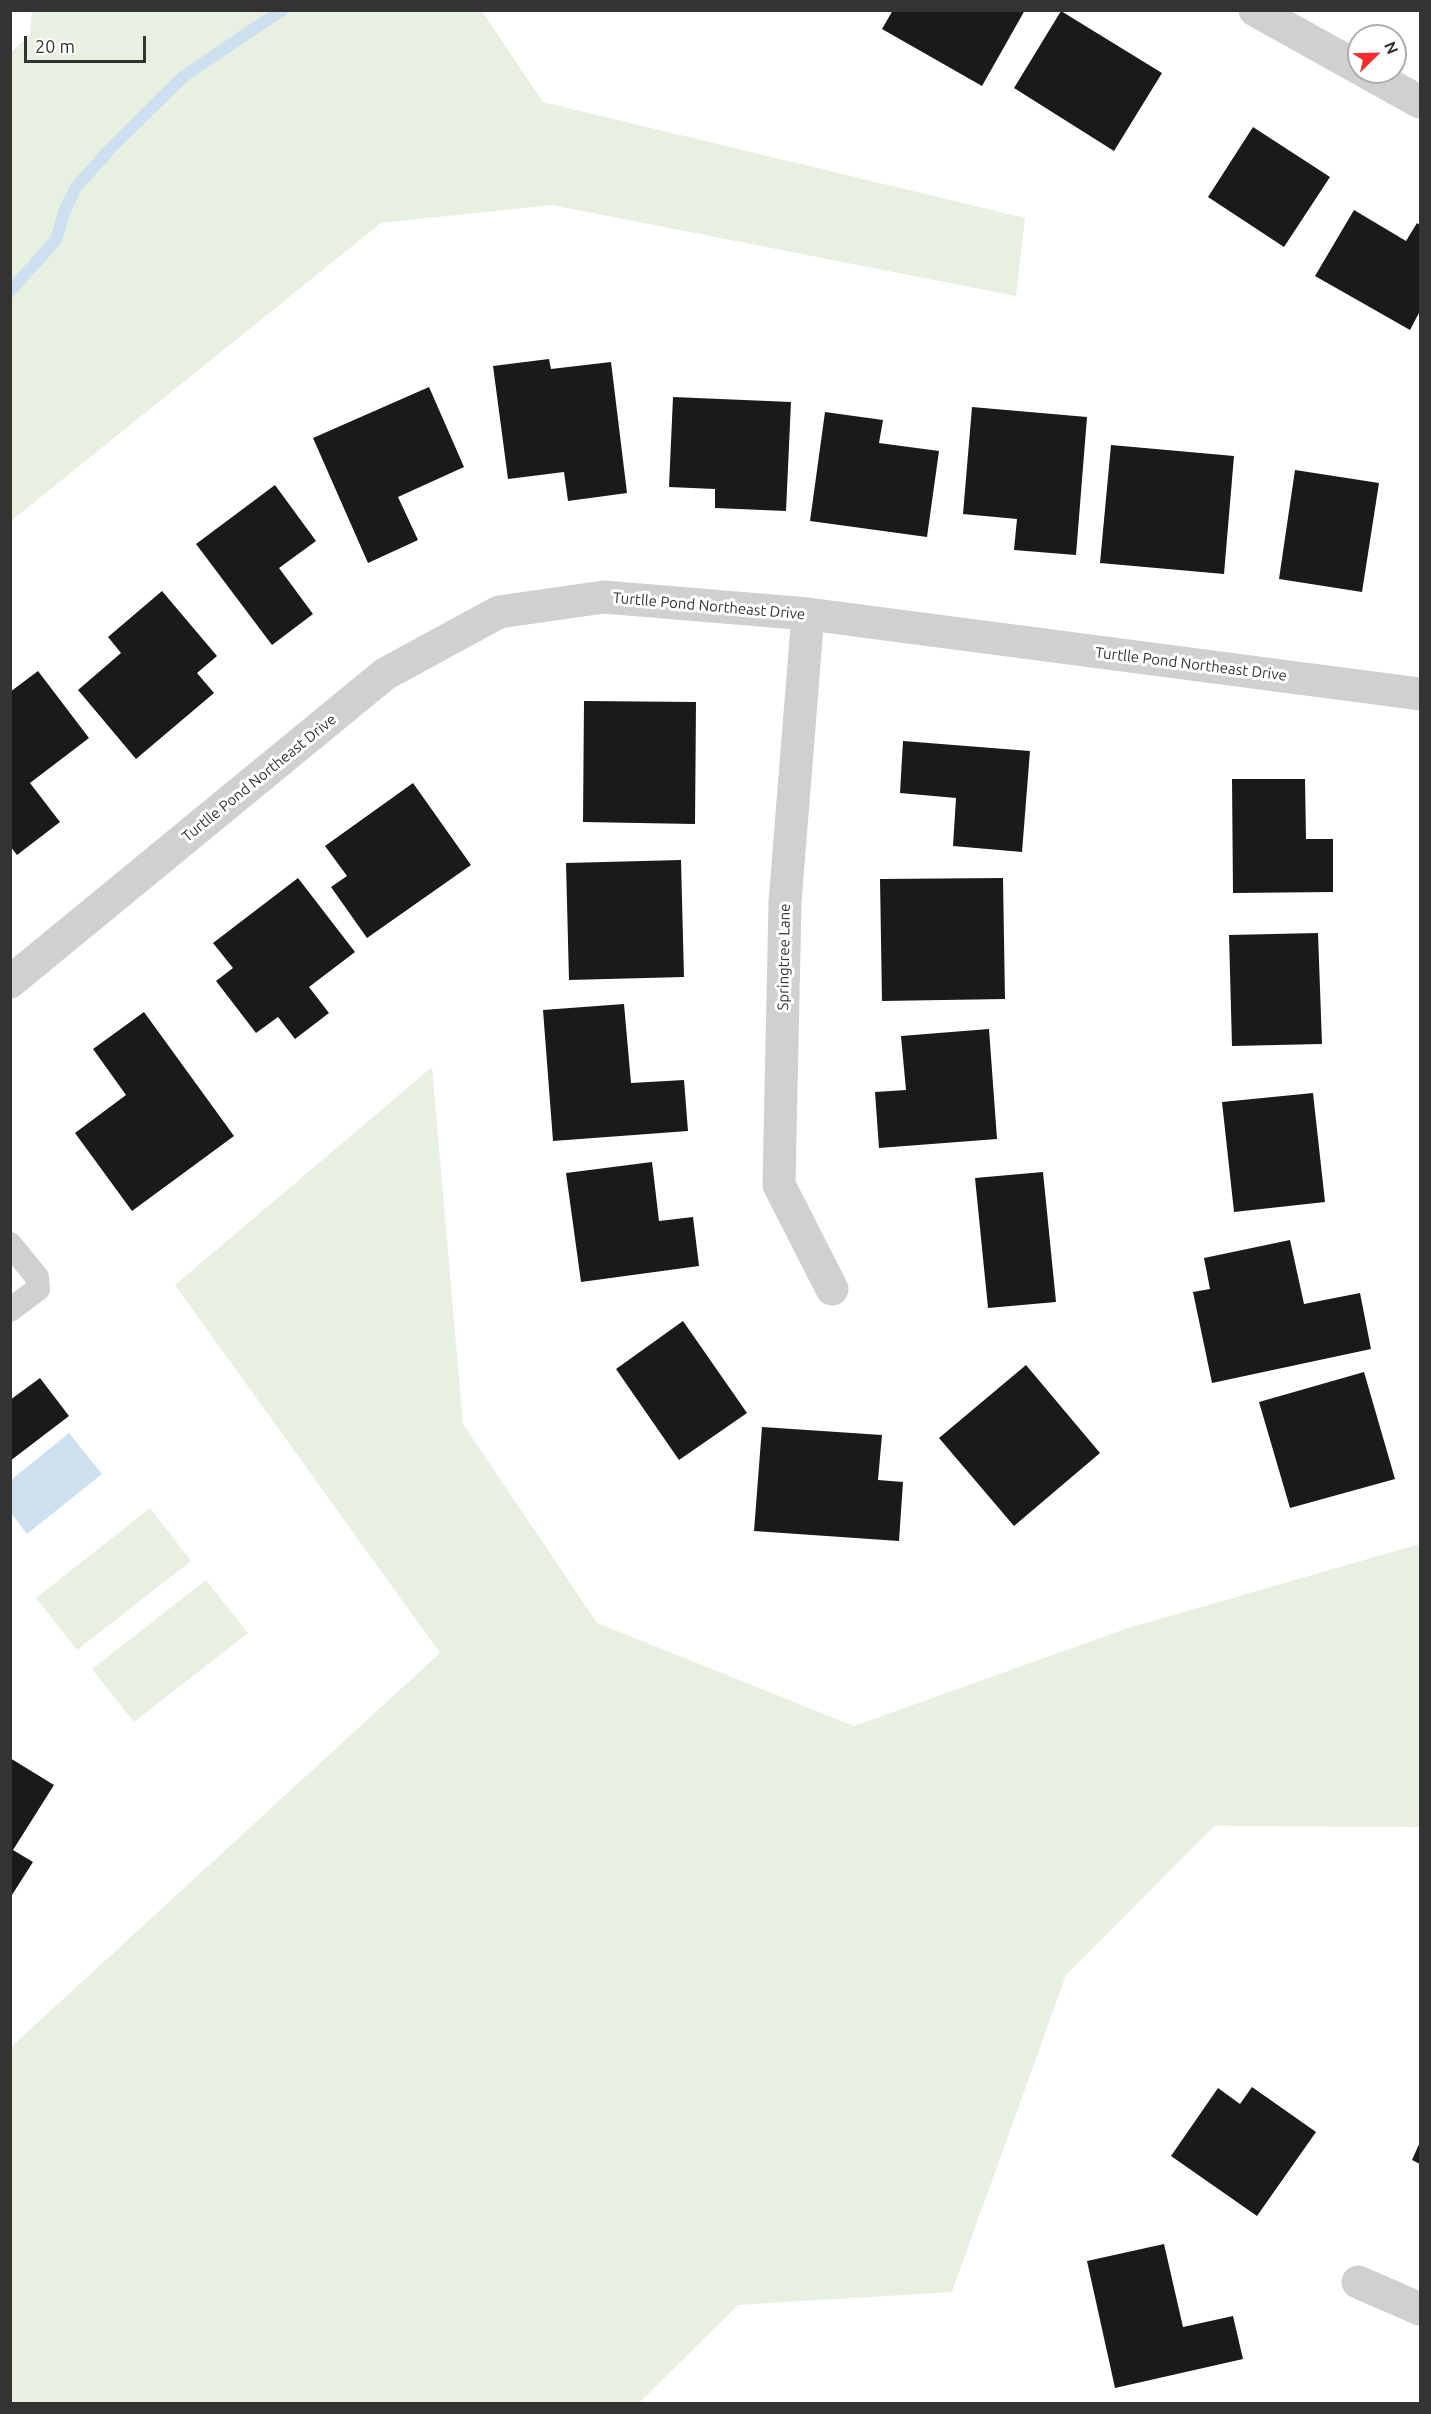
<!DOCTYPE html>
<style>
body{margin:0}
#map{position:relative;width:1431px;height:2414px;overflow:hidden;background:#fff;font-family:Ubuntu,sans-serif}
canvas{display:block}
.frame{position:absolute;inset:0;border:12px solid #333;pointer-events:none}
.north{position:absolute;left:1347px;top:24px;width:60px;height:60px;box-sizing:border-box;background:#fff;border:2px solid #adadad;border-radius:50%;rotate:67deg;font-size:16px;font-weight:700;line-height:24px;text-align:center;color:#333}
.north::after{content:'';display:block;margin:auto;width:21px;height:27px;background:#f22d2d;clip-path:polygon(50% 0,100% 100%,50% 72%,0 100%)}
.scale{position:absolute;left:24px;top:36px;width:122px;height:27px;box-sizing:border-box;border:3px solid #333;border-top:0;padding-left:8px;font-size:18px;line-height:21px;white-space:nowrap;color:#333;-webkit-text-stroke:4px #fff;paint-order:stroke}
</style>
<div id="map">
<canvas width="1431" height="2414"></canvas>
<div class="frame"></div>
<div class="north">N</div>
<div class="scale">20 m</div>
</div>
<script>
const g = document.querySelector('canvas').getContext('2d');
g.lineJoin = 'round';
function fill(path, color) { g.fillStyle = color; g.fill(path, 'evenodd'); }
function strokePath(path, color, width, dash) { g.strokeStyle = color; g.lineWidth = width; g.lineCap = dash ? 'butt' : 'round'; g.setLineDash(dash || []); g.stroke(path); }
function drawText(font, color, halo, rows, align = 'center') {
  g.font = font + ' Ubuntu,sans-serif'; g.lineWidth = 6; g.setLineDash([]); g.textBaseline = 'middle'; g.strokeStyle = halo; g.fillStyle = color; for (const [text, x, y, turn = 0] of rows) {
    g.save(); g.translate(x, y); g.rotate((+turn || 0) * Math.PI / 180); g.textAlign = isNaN(turn) ? turn : align; if (halo) g.strokeText(text, 0, 0); g.fillText(text, 0, 0); g.restore();
  }
}
fill(new Path2D(`
 M 32,11 L 482,11 L 543,102 L 1025,218 L 1016,296 L 552,205 L 381,223 L 11,521 L 10,53 L 30,35 Z
 M 432,1067 L 463,1424 L 597,1623 L 854,1726 L 1128,1628 L 1420,1544 L 1420,1827 L 1214,1826 L 1066,1975 L 952,2292 L 738,2305 L 639,2403 L 11,2403 L 11,2047 L 440,1653 L 175,1285 Z
 M 150,1508 L 191,1561 L 77,1650 L 36,1598 Z
 M 206,1580 L 248,1633 L 134,1722 L 92,1669 Z`), '#e8f0e1');
fill(new Path2D(`
 M 69,1433 L 102,1474 L 27,1534 L 11,1513 L 11,1480 Z`), '#cde0f0');
strokePath(new Path2D(`
 M 10,291 L 56,240 L 64,212 L 76,187 L 110,149 L 184,76 L 282,10`), '#cde0f0', 12);
fill(new Path2D(`
 M 893,10 L 1025,10 L 982,86 L 882,29 Z
 M 1061,11 L 1162,73 L 1114,151 L 1014,88 Z
 M 1253,127 L 1330,177 L 1284,247 L 1208,197 Z
 M 1354,210 L 1406,241 L 1417,223 L 1420,225 L 1420,311 L 1410,330 L 1315,276 Z
 M 549,359 L 551,369 L 611,362 L 627,493 L 568,501 L 564,472 L 508,479 L 493,366 Z
 M 429,387 L 464,467 L 398,497 L 418,540 L 368,563 L 313,438 Z
 M 673,397 L 791,402 L 786,511 L 715,508 L 715,489 L 669,487 Z
 M 972,407 L 1087,417 L 1076,555 L 1014,550 L 1017,519 L 963,514 Z
 M 825,412 L 883,420 L 879,443 L 939,451 L 927,537 L 810,521 Z
 M 1111,445 L 1234,456 L 1224,574 L 1100,563 Z
 M 1295,470 L 1379,483 L 1362,592 L 1279,579 Z
 M 275,485 L 316,541 L 279,568 L 313,614 L 272,645 L 196,544 Z
 M 162,591 L 217,656 L 197,673 L 214,693 L 136,759 L 78,690 L 121,653 L 108,637 Z
 M 38,671 L 89,738 L 30,783 L 60,822 L 17,855 L 10,846 L 10,692 Z
 M 584,701 L 696,702 L 695,824 L 583,822 Z
 M 903,741 L 1030,751 L 1022,852 L 953,846 L 956,798 L 900,793 Z
 M 1232,779 L 1305,779 L 1306,839 L 1333,839 L 1333,892 L 1233,893 Z
 M 413,783 L 471,865 L 367,938 L 331,887 L 347,876 L 325,846 Z
 M 681,860 L 684,977 L 569,980 L 566,863 Z
 M 298,878 L 355,952 L 309,987 L 329,1013 L 295,1039 L 278,1017 L 256,1033 L 216,981 L 233,968 L 213,943 Z
 M 1003,878 L 1005,999 L 882,1001 L 880,879 Z
 M 1318,933 L 1322,1044 L 1232,1046 L 1229,935 Z
 M 624,1004 L 631,1083 L 684,1080 L 688,1131 L 553,1141 L 543,1010 Z
 M 144,1012 L 234,1136 L 132,1211 L 75,1133 L 126,1095 L 93,1049 Z
 M 989,1029 L 997,1139 L 879,1148 L 875,1092 L 906,1090 L 901,1036 Z
 M 1313,1093 L 1325,1202 L 1234,1212 L 1222,1102 Z
 M 652,1162 L 659,1221 L 693,1217 L 699,1266 L 581,1282 L 566,1173 Z
 M 1043,1172 L 1056,1302 L 988,1308 L 975,1178 Z
 M 1290,1240 L 1304,1304 L 1360,1293 L 1371,1349 L 1212,1383 L 1193,1292 L 1210,1289 L 1204,1258 Z
 M 683,1321 L 747,1413 L 679,1460 L 616,1369 Z
 M 1026,1365 L 1100,1453 L 1014,1526 L 939,1438 Z
 M 1364,1372 L 1395,1479 L 1290,1508 L 1259,1402 Z
 M 40,1378 L 69,1416 L 10,1461 L 10,1400 Z
 M 762,1427 L 882,1435 L 878,1480 L 903,1482 L 899,1541 L 754,1531 Z
 M 10,1758 L 54,1785 L 13,1850 L 33,1862 L 10,1898 Z
 M 1252,2087 L 1316,2132 L 1257,2216 L 1171,2156 L 1218,2088 L 1240,2104 Z
 M 1420,2142 L 1420,2164 L 1412,2160 Z
 M 1164,2244 L 1183,2327 L 1233,2316 L 1243,2359 L 1115,2388 L 1087,2261 Z`), '#1a1a1a');
strokePath(new Path2D(`
 M 10,1244 L 37,1277 L 38,1289 L 10,1310`), '#d0d0d0', 24);
strokePath(new Path2D(`
 M 1255,10 L 1359,68
 M 1366,72 L 1420,102
 M 808,614 L 785,902 L 779,1185 L 832,1289
 M 10,982 L 385,674 L 499,612 L 604,597 L 808,614 L 1420,694
 M 1358,2282 L 1420,2309`), '#d0d0d0', 33);
drawText('15px', '#333', '#fff', [
 ["Turtlle Pond Northeast Drive",709,606,5],
 ["Turtlle Pond Northeast Drive",1191,664,7],
 ["Turtlle Pond Northeast Drive",259,778,-39],
 ["Springtree Lane",784,957,-89]
]);
</script>
